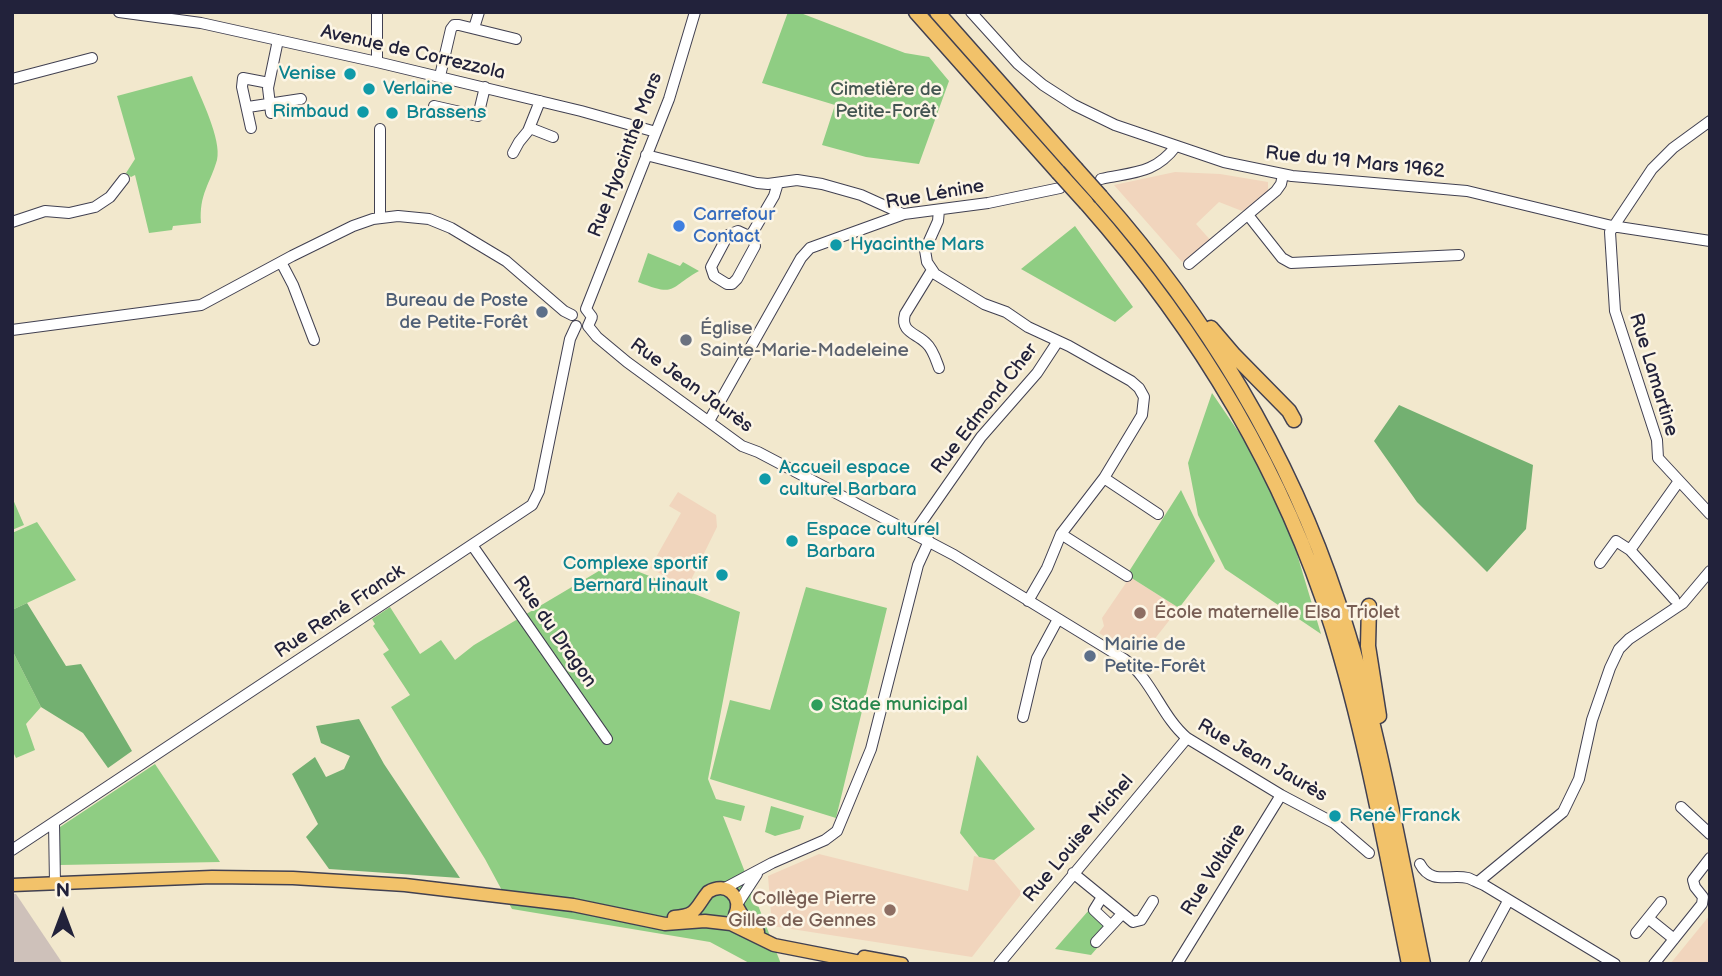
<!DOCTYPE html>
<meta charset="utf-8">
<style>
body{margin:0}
#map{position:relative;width:1722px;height:976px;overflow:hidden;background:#f2e8cd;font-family:"Balsamiq Sans",sans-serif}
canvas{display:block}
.frame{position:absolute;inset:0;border:14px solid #22223b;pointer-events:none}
.north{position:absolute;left:28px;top:878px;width:70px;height:70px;-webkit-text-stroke:5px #fcf5e5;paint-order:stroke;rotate:0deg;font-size:19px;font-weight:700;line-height:28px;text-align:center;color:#22223b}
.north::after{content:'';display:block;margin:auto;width:24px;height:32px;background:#22223b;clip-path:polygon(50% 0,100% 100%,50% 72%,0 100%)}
</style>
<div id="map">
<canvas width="1722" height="976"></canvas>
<div class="frame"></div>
<div class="north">N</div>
</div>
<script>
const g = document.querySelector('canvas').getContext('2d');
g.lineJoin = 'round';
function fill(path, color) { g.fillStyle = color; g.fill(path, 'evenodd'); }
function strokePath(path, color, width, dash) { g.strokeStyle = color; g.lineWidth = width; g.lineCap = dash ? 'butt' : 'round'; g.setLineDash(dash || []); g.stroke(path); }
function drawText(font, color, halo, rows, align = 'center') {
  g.font = font + ' "Balsamiq Sans",sans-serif'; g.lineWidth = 5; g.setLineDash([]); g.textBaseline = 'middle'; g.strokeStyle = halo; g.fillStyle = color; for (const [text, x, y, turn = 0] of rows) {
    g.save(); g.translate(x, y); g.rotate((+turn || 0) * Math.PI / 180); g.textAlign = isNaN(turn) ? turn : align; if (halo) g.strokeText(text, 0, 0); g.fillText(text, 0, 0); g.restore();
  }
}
fill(new Path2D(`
 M 1175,172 L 1220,174 L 1268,182 L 1268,196 L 1242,211 L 1219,202 L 1196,224 L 1213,243 L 1182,262 L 1114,185 Z
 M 678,492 L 716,515 L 717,527 L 687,588 L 650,568 L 681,513 L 669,506 Z
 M 1130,577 L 1179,608 L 1146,650 L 1135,643 L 1136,640 L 1118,645 L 1099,633 L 1104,626 L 1102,618 Z
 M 819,854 L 968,891 L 974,856 L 994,860 L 1022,893 L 972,957 L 772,926 L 768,876 Z
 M 1710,915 L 1710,964 L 1670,964 Z`), '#f1d5bd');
fill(new Path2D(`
 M 12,894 L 16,894 L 63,964 L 12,964 Z`), '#cec1ba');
fill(new Path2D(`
 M 788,12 L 798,12 L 905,53 L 929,57 L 949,81 L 919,164 L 866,157 L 822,145 L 835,105 L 762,83 Z
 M 192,76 C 200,97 222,139 217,160 C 210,184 199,194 201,223 L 173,226 L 172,230 L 149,233 L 135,175 L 131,177 L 126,173 L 135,159 L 117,96 Z
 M 1075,226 L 1133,307 L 1115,322 L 1021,269 Z
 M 648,253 L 680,266 L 683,262 L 699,271 C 667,289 677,297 638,282 Z
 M 1212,393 L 1257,459 L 1291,534 L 1321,634 L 1225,569 L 1198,515 L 1188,463 Z
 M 1181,490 L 1215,561 L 1179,608 L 1130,577 L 1128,573 Z
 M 12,497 L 24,525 L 12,530 Z
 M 37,522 L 76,580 L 12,610 L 12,533 Z
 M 614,562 L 740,612 L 708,779 L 716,799 L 745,806 L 741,821 L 723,816 L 781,964 L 751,964 L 710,942 L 512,909 L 485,859 L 391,707 L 410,695 L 383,654 L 389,650 L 373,626 L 375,624 L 372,619 L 390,607 L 420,654 L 441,640 L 455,660 L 474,645 Z
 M 806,587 L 887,608 L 836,818 L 710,779 L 730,700 L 770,710 Z
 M 12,650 L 41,707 L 26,724 L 35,750 L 16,758 L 12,750 Z
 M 977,755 L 1035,829 L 994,860 L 979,857 L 960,833 Z
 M 155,764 L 220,862 L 60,865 L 60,827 Z
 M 771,806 L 804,816 L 800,829 L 775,836 L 765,832 Z
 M 1089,910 L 1105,923 L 1105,928 L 1093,943 L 1098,947 L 1091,955 L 1055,949 Z`), '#8fcd83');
fill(new Path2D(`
 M 1399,405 L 1533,465 L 1526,529 L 1487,572 L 1417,502 L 1374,441 Z
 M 27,603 L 66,666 L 81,664 L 132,751 L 108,768 L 83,733 L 41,707 L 12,650 L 12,610 Z
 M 359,719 L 384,764 L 460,878 L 329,869 L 306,837 L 318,824 L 292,774 L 315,757 L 326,777 L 344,769 L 350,756 L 321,743 L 316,726 Z`), '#73b071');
const minor = new Path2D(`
 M 119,12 L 201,23 L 377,62 L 581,111 L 656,132
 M 377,12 L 377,62
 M 971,12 L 1018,64 L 1043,85 L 1074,105 L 1115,125 L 1224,162 L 1292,176 L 1467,191 L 1612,226 L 1710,241
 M 474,28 L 479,12
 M 440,76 L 451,29 L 454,25 L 459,25 L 516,39
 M 12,79 L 92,58
 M 434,106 L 478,116 L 485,87
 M 248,107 L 301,99
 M 271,113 L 268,88 L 278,40
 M 1710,121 L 1673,148 L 1652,169 L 1610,232 L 1615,311 L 1657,440 L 1658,458 L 1710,514
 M 251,128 L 242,87 L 243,78 L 269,83
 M 530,128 L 553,137
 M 380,129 L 380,218
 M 513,153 L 519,142 L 528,131 L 540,101
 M 646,155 L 757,183 L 768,184 L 797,180 L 822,184 L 861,195 L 903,214
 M 1101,179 C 1133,172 1155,174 1176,146
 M 939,210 L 938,221 L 925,250 L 927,262 L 935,274 L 984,304 L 1006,312 L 1028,327 L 1069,346 L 1131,381 L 1139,388 L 1144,397 L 1142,415 L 1104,478 L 1061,534 L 1047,568 L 1028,601
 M 1248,215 L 1282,258 L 1291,263 L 1459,255
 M 12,222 L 45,211 L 69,213 L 95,207 L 110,197 L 124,179
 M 738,231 L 753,238 L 755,246 L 737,279 L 732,284 L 727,284 L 714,276 L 711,267 L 728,235 Z
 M 750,237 L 774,196 L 778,183
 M 281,262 L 293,285 L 314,340
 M 1189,264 L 1276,191 L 1281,184 L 1283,175
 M 932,270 L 905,314 C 900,332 916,333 926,343 C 933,349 936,360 939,368
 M 586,309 L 669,99 L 695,12
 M 586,309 L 592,317 L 588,326
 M 588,326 L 597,337 L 627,362 L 742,446 L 758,452 L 954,555 L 1124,659 C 1152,679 1161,716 1187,738 L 1281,795 L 1334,823 L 1369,853
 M 12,330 L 201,305 L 292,256 L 353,226 L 373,219 L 398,216 L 429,219 L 451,228 L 506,261 L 564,311 L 572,315
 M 709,421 L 801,258 L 810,248 L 904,214 L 988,203 L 1060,188
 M 1104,478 L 1158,514
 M 914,533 L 981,437 L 1037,373 L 1058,341
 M 1061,534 L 1127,576
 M 472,545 L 607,739
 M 1630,550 L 1679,481
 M 1600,563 L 1616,541 L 1630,550 L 1674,599
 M 1023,717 L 1037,658 L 1058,619
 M 1681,807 L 1710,834
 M 54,823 L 55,884
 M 12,850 L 532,505 L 539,491 L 570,339 L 576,326
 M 1420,864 C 1431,885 1450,874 1468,878 C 1473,880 1479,883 1484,885 L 1615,964
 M 1073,873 L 1133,922 L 1141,920 L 1153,901
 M 1478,882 L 1563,812 L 1579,779 L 1592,720 L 1610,668 L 1619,649 L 1629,639 L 1683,603 L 1710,571
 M 725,888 L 772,863 L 825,840 L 837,831 L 871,749 L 918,565 L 929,541
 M 1102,897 L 1094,910 L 1111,926
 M 738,903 L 757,874
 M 1648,918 L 1674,939
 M 1636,933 L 1661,902
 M 1096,942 L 1122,914
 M 999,964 L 1187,738
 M 1177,964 L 1281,795
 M 1474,964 L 1508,901
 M 1654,964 L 1702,904 L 1703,897 L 1695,887 L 1693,880 L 1710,858`);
const major = new Path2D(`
 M 12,885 L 212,877 L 293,878 L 405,885 L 573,905 L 665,924 L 705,921 L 731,924 L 774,945 L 871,964
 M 738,908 L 746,922 L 758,932
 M 674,917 C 698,915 695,908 708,892 C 726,881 743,896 735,915
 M 864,957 L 902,964`);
const highway = new Path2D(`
 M 916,12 L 1058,172
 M 937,12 L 1076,169
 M 1101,197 C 1205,315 1289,452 1338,602 C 1377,719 1398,843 1423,964
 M 1086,203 C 1196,328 1282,468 1332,627 C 1366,737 1386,851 1409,964
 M 1211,328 L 1234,355 L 1289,411 L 1294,420
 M 1369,606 L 1368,646 L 1379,716`);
strokePath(minor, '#414051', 12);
strokePath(major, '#414051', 15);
strokePath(highway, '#414051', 17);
strokePath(minor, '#fff', 10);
strokePath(major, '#f2c26a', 12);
strokePath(highway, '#f2c26a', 14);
const highwayBridge = new Path2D(`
 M 1076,169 L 1101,197
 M 1058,172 L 1086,203`);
strokePath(highwayBridge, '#414051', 17, []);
strokePath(highwayBridge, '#f2c26a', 14);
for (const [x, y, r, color] of [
 [350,74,7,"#0f9aa8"],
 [369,89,7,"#0f9aa8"],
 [363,112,7,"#0f9aa8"],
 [392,113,7,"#0f9aa8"],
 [679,226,7,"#3f7fe0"],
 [836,245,7,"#0f9aa8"],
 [542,312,7,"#5c6f8a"],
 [686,340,7,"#6b7280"],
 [765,479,7,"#0f9aa8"],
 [792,541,7,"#0f9aa8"],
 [722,575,7,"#0f9aa8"],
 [1140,613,7,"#8d6e63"],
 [1090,656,7,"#5c6f8a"],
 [817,705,7,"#2e9e5b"],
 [1335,816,7,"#0f9aa8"],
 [890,910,7,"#8d6e63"]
]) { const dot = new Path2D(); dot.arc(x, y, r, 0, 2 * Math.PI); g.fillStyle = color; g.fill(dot); strokePath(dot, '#fcf5e5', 2.5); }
drawText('19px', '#22223b', '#fcf5e5', [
 ["Avenue de Correzzola",413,53,13],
 ["Rue Hyacinthe Mars",626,155,-69],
 ["Rue du 19 Mars 1962",1355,163,6],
 ["Rue Lénine",935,195,-10],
 ["Rue Lamartine",1653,375,73],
 ["Rue Jean Jaurès",691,386,36],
 ["Rue Edmond Cher",985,409,-52],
 ["Rue René Franck",340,612,-34],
 ["Rue du Dragon",554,632,55],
 ["Rue Jean Jaurès",1262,761,30],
 ["Rue Louise Michel",1079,839,-50],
 ["Rue Voltaire",1214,870,-58]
]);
drawText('19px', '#0d838f', '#fcf5e5', [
 ["Venise",336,74,"right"],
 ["Verlaine",383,89],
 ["Rimbaud",349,112,"right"],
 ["Brassens",406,113],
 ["Hyacinthe Mars",850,245],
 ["Accueil espace",779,468],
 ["culturel Barbara",779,490],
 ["Espace culturel",806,530],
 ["Barbara",806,552],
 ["Complexe sportif",708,564,"right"],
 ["Bernard Hinault",708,586,"right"],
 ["René Franck",1349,816]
], 'left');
drawText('19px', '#435551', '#fcf5e5', [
 ["Cimetière de",886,90],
 ["Petite-Forêt",886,112]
]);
drawText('19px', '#366cbe', '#fcf5e5', [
 ["Carrefour",693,215],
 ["Contact",693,237]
], 'left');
drawText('19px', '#4e5e75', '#fcf5e5', [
 ["Bureau de Poste",528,301],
 ["de Petite-Forêt",528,323],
 ["Mairie de",1104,645,"left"],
 ["Petite-Forêt",1104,667,"left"]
], 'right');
drawText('19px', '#5b616d', '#fcf5e5', [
 ["Église",700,329],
 ["Sainte-Marie-Madeleine",700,351]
], 'left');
drawText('19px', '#785e54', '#fcf5e5', [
 ["École maternelle Elsa Triolet",1154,613],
 ["Collège Pierre",876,899,"right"],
 ["Gilles de Gennes",876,921,"right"]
], 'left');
drawText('19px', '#27864d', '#fcf5e5', [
 ["Stade municipal",831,705]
], 'left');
</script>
